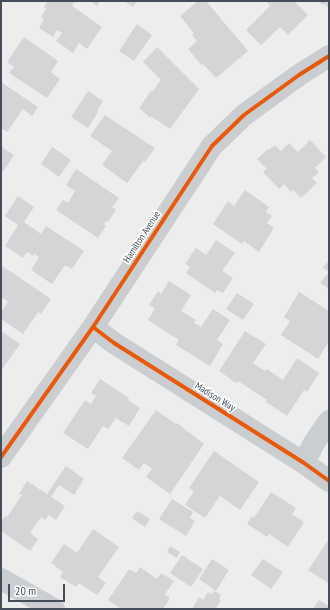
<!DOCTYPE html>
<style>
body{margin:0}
#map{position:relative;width:330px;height:610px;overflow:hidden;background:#eeeded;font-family:"PT Sans Narrow",sans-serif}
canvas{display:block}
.frame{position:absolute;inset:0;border:2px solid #444e5b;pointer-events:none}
.scale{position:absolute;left:8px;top:584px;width:57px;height:18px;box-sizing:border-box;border:2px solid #444e5b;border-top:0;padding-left:5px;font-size:12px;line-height:14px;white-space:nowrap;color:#444e5b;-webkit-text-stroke:3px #fff;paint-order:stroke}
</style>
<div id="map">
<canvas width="330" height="610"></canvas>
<div class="frame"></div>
<div class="scale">20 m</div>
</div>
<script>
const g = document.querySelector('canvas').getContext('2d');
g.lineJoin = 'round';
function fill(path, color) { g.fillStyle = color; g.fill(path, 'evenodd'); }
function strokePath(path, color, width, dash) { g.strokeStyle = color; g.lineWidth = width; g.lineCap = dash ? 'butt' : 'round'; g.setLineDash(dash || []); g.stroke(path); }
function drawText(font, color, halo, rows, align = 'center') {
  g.font = font + ' "PT Sans Narrow",sans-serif'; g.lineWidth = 3.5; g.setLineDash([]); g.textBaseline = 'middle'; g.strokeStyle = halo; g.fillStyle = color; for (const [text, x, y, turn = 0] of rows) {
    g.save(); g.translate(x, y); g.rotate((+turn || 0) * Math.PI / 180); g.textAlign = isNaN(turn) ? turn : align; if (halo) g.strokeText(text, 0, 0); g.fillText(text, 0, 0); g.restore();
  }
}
fill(new Path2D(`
 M 48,1 L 71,1 L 74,3 L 72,6 L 102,27 L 87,49 L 79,43 L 73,53 L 56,41 L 62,33 L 57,30 L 53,37 L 39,28 L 44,19 L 41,17 L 46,9 L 44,7 Z
 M 89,1 L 100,1 L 97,6 Z
 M 124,1 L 137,1 L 133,7 Z
 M 198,1 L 206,1 L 248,51 L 216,78 L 203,64 L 201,65 L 188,49 L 197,41 L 192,35 L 194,33 L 180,16 Z
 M 266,1 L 294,1 L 308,15 L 288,35 L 280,27 L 261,45 L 246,30 L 270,6 Z
 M 318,1 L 329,1 L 329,8 L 324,4 L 323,5 Z
 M 137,24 L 152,35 L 134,61 L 119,51 Z
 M 24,37 L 58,61 L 51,72 L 60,79 L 47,98 L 9,73 L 14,67 L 7,62 Z
 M 157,47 L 199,89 L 170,129 L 151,116 L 150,118 L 139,108 L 151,91 L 152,92 L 161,80 L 143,62 Z
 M 1,82 L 38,107 L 32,116 L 23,109 L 7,132 L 1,128 Z
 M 88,91 L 103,101 L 97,111 L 98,112 L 88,128 L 71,117 Z
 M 105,115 L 155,148 L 145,162 L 143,161 L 127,183 L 102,165 L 112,151 L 90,136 Z
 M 310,140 L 326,157 L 315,168 L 319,172 L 312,178 L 317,183 L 301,198 L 293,190 L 291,192 L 284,184 L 279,189 L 263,172 L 267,169 L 257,159 L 268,149 L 269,150 L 275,145 L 281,151 L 289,143 L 298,152 Z
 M 1,144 L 3,146 L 3,148 L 14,155 L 3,172 L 1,171 Z
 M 52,147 L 71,160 L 59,177 L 41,164 Z
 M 76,169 L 119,198 L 112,207 L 116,210 L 108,222 L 106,221 L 104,224 L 106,226 L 98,238 L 56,210 L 63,200 L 68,203 L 75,191 L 66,185 Z
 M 245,190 L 269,207 L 266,212 L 272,216 L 267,223 L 274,228 L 259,252 L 244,241 L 242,244 L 213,224 L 228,201 L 234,206 Z
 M 18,196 L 34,207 L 24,222 L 41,234 L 46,226 L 84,251 L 72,269 L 65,265 L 52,284 L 31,270 L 39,257 L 34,254 L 33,256 L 27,252 L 23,258 L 5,246 L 18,225 L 5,216 Z
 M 216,240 L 235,253 L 222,271 L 233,278 L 223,293 L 217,290 L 215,293 L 186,273 L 190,267 L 185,264 L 196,248 L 206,255 Z
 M 329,260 L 329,289 L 320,283 L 329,272 L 323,268 Z
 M 1,265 L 51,299 L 41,314 L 38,312 L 23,334 L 1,319 L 1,311 L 8,302 L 1,297 Z
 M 169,281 L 191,295 L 181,311 L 196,320 L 194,323 L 201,327 L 213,309 L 230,320 L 217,340 L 223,344 L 210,366 L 176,345 L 179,340 L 148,320 L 155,308 L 149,305 L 158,291 L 161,294 Z
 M 299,292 L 329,311 L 329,341 L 318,359 L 281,335 L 290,321 L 284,317 Z
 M 237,293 L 254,304 L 243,320 L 226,309 Z
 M 245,331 L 266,344 L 253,363 L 265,371 L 267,369 L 283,380 L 297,358 L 319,373 L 307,392 L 304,390 L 287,416 L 266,402 L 267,400 L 238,381 L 236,383 L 219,371 Z
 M 3,332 L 20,344 L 1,371 L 1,335 Z
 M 100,379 L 129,398 L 128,400 L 140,408 L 129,426 L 116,418 L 108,429 L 103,426 L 88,449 L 63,433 L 85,400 L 91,404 L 96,396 L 91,393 Z
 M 156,410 L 176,424 L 177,423 L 204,444 L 170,494 L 146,477 L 152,469 L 144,463 L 139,470 L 122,458 Z
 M 214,451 L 259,482 L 240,510 L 220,496 L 205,518 L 185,505 L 194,491 L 189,488 Z
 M 66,466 L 84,479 L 74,495 L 59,485 L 51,497 L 65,506 L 56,520 L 49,515 L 45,520 L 41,517 L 30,533 L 38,539 L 30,551 L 1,531 L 1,522 L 5,516 L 7,517 L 22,495 L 19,494 L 27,481 L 47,494 Z
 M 271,492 L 296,508 L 292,514 L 304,522 L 288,547 L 269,534 L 267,537 L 247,524 L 252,516 L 254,518 Z
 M 172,499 L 193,512 L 190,518 L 195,521 L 186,536 L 159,519 Z
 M 137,511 L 150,519 L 145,527 L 132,518 Z
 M 93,529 L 119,547 L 98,577 L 106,583 L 97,595 L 79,583 L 76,587 L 60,577 L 63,572 L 51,563 L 64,544 L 77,553 Z
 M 329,539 L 329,582 L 328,583 L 308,570 Z
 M 170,546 L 180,552 L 177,558 L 167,552 Z
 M 182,555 L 203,569 L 191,587 L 170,573 Z
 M 212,559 L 229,570 L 216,591 L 199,579 Z
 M 263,559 L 283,572 L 271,589 L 251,575 Z
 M 140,567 L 157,579 L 161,573 L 174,581 L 165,594 L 170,598 L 163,609 L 121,609 L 108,600 L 129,569 L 136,573 Z
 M 214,591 L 221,595 L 219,599 L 221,600 L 216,608 L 218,609 L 192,609 L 199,597 L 203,600 L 208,592 L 212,594 Z
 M 319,600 L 329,606 L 329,609 L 313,609 Z`), '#d5d5d7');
strokePath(new Path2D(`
 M 93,327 L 114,343 L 304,463 L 329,481
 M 1,457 L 93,327 L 212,146 L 244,115 L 299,75 L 329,56
 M 304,463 L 314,443 L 329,421
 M 1,579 L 54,609`), '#cbced1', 22);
strokePath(new Path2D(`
 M 93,327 L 114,343 L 304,463 L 329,481
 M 1,457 L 93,327 L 212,146 L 244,115 L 299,75 L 329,56`), '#e8590c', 4);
drawText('10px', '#444e5b', '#fff', [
 ["Hamilton Avenue",142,237,-57],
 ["Madison Way",215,397,32]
]);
</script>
